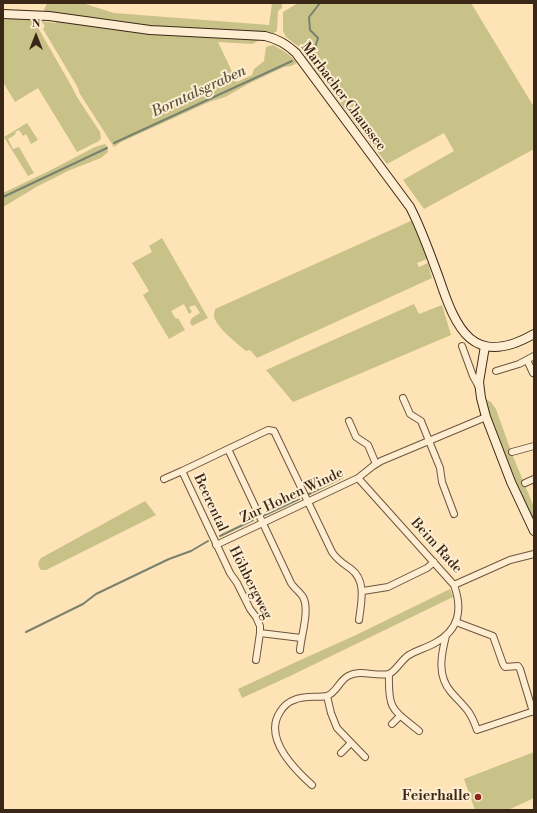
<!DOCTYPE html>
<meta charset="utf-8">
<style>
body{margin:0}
#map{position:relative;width:537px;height:813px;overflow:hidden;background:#fee3b6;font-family:"Libre Bodoni",serif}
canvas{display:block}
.frame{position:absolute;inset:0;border:4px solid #3b2717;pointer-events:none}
.north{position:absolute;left:16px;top:16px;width:40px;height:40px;-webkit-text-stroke:3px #feedd0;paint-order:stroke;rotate:0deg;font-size:11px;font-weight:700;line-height:16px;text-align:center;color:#3b2717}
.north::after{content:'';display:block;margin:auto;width:14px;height:18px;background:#3b2717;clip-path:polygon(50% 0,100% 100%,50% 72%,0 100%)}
</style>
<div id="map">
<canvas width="537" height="813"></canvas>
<div class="frame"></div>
<div class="north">N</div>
</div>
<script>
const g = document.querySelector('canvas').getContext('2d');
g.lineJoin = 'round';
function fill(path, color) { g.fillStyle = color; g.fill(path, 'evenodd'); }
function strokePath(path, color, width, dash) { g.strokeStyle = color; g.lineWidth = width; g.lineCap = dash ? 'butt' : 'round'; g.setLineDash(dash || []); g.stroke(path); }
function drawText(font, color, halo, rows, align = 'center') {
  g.font = font + ' "Libre Bodoni",serif'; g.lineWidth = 4; g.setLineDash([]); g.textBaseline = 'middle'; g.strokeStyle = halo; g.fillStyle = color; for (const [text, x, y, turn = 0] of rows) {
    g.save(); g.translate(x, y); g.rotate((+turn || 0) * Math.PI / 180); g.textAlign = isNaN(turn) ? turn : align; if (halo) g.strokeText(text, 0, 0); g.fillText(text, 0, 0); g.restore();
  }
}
fill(new Path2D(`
 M 47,3 L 82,3 L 114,13 L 269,25 L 272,3 L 282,3 L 282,8 L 278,11 L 277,31 L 274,33 L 150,26 L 127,22 L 43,12 Z
 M 298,3 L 471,3 L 534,107 L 534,149 L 424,209 L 403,180 L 454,151 L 444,133 L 387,164 L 343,107 L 327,84 L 313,68 L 299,47 L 286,37 L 283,31 L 283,12 Z
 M 3,18 L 33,19 L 72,87 L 77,97 L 100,132 L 101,138 L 99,141 L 77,152 L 38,88 L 15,102 L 3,82 Z
 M 41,21 L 55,23 L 57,21 L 152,34 L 260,40 L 252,44 L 218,42 L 237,82 L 252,75 L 254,69 L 264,61 L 266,47 L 273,45 C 282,50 290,54 297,63 L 291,66 L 284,67 L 250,83 L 225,97 L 209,102 L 121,142 L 114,147 L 80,94 L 77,86 L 43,29 L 45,26 Z
 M 27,123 L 38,140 L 31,144 L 26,134 L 23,136 L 19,130 L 15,132 L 16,134 L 8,139 L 13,149 L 19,147 L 34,173 L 28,176 L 4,137 Z
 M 105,144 L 107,146 L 108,152 L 101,158 L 70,170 L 38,186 L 3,207 L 3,193 L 47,172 L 95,147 Z
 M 413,220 L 427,259 L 417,263 L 419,267 L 428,263 L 432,278 L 257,358 L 250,350 L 246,351 C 238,344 214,326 214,315 C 214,315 215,310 215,309 Z
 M 162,238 L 208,318 L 192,326 L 190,322 L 192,318 L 200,313 L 195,305 L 189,307 L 192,312 L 189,314 L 184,304 L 171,311 L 176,319 L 178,318 L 185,330 L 169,339 L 143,295 L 149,291 L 132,263 L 152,252 L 149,246 Z
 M 414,304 L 419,314 L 442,305 L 451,335 L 293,402 L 266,370 Z
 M 485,399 L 491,402 L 496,409 L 512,454 L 534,507 L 534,523 C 515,483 496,442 485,399 Z
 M 145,501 L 156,515 L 46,570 L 41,570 C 38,566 37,563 41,558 Z
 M 450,589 L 453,597 L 288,677 L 242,698 L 238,689 L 296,662 L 356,635 Z
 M 534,752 L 534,798 L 508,810 L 475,810 L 464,779 Z`), '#c8c188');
strokePath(new Path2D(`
 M 306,56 L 315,48 L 318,38 L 310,30 L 309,17 L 320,3
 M 114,143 L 292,61
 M 3,197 L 107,148
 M 309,494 L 343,477
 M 265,515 L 299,499
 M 220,536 L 253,520
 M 26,632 L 83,604 L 96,594 L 169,559 L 191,551 L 208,541`), '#78826f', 2);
const street = new Path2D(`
 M 462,346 L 473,376 L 479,387
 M 527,360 L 533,373
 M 496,371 L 519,364 L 534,356
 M 403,398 L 410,414 L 421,421 L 440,468 L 442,482 L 454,514
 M 349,421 L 356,437 L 368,445 L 376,464
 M 228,449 L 268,430 L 274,431 L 332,552 C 337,560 344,564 351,569 C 367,581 361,603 359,620
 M 512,452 L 534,446
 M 182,471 L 228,449 L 291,583 C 294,588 300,592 303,597 C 310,610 301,636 300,650
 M 358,478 L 454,585 C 463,610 459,630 435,643 C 426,648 417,650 409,655 C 401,660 397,670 389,674 C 388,710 392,709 419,731
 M 164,479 L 182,471 L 230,573 L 237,583 L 250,609 L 256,617 L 260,626 L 260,633 L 256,660
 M 525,483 L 534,479
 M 216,545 L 358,478 L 373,466 L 381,461 L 486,417
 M 454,585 L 510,560 L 534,554
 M 363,591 L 388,587 L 427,568 L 434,562
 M 456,622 L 493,636 L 503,664 L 505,667 L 518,666 L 520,669 L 533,712
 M 260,633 L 301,638
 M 446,636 C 441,655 437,676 451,692 C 464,707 470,709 477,730 L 534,711
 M 392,724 L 400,716
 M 341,753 L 351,743
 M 365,757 L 337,728 L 331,713 L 327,696 C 337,692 339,681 348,676 C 361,669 375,677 389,674
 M 312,785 C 294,769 263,738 280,712 C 283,707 288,702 294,700 C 305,695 316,698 327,696`);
const secondary = new Path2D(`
 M 3,14 L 49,16 L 150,30 L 265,36 C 278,39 286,44 296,53 L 410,207 C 422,230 430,254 439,278 C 456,329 473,369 534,334
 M 485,346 L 479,382 L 481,398 L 486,417 L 511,482 L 534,531`);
strokePath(street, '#6c563f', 8);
strokePath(secondary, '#3b2717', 10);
strokePath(street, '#feedd0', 6);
strokePath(secondary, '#feedd0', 8);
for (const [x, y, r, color] of [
 [478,797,4,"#8f2418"]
]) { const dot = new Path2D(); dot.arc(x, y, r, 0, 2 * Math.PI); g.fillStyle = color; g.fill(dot); strokePath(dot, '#feedd0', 1.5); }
drawText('14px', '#3b2717', '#feedd0', [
 ["Marbacher Chaussee",343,97,53],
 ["Zur Hohen Winde",292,496,-25],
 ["Beerental",210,503,65],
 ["Beim Rade",436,546,48],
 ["Höhbergweg",250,583,63]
]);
drawText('bold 14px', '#3b2717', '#feedd0', [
 ["Feierhalle",470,797]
], 'right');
drawText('italic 15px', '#595543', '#feedd0', [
 ["Borntalsgraben",199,92,-25]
]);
</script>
